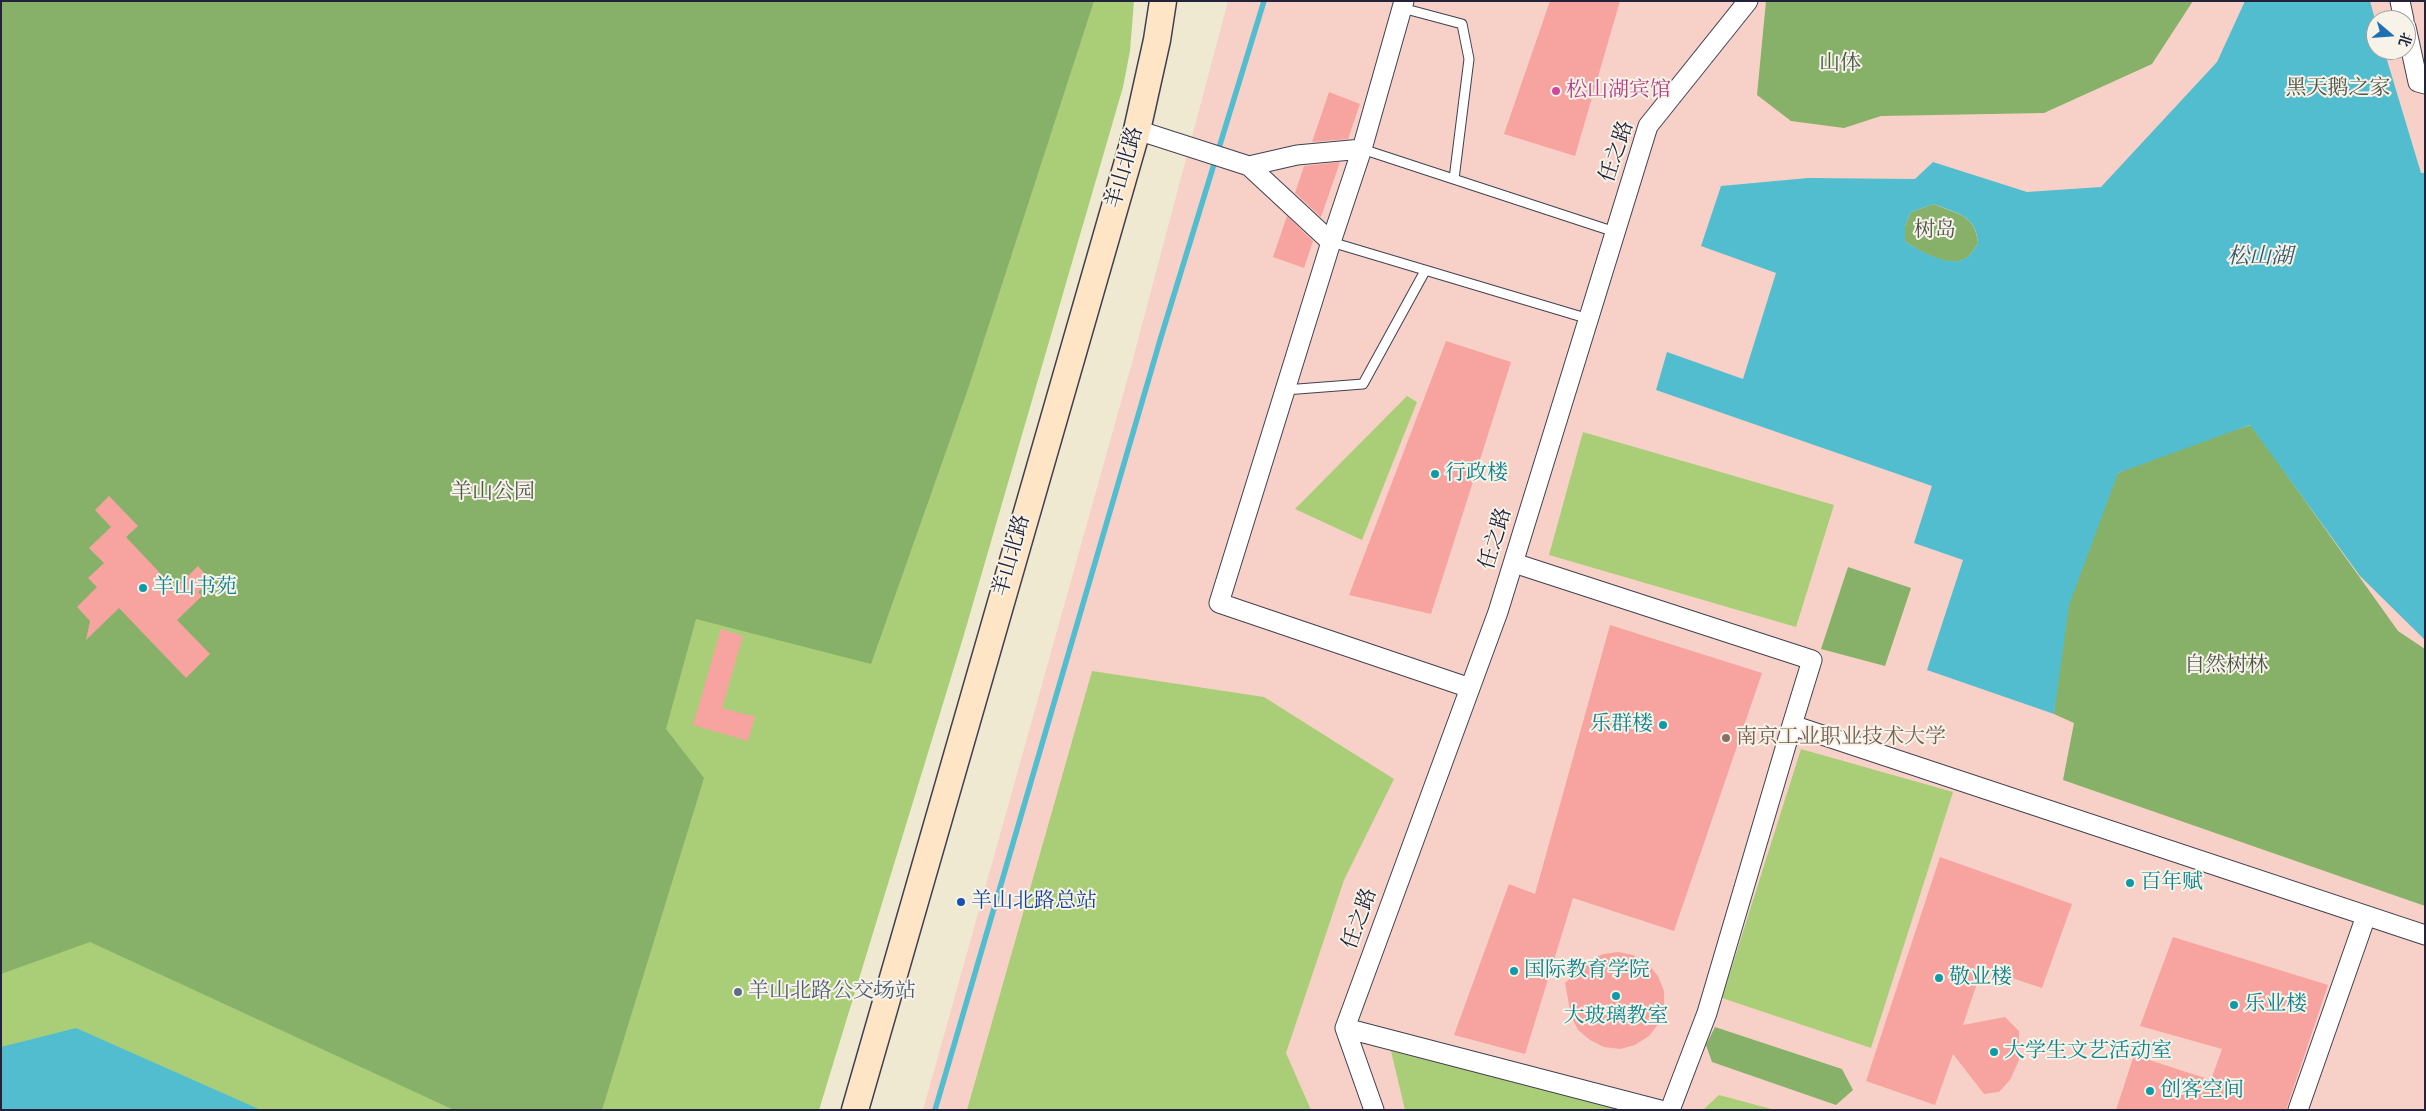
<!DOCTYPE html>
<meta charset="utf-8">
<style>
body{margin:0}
#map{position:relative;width:2426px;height:1111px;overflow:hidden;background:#f0e9d2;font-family:"IM FELL Double Pica","Noto Serif SC",serif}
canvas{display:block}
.frame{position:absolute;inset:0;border:2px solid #22223b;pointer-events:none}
.north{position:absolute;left:2366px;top:10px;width:50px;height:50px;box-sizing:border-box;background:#f7f3e8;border:1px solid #a29fa3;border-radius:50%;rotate:108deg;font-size:14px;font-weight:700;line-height:20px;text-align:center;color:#22223b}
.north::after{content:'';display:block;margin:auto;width:18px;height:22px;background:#1f6fb2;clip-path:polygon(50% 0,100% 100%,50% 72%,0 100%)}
</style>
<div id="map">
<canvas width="2426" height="1111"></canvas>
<div class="frame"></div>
<div class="north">北</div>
</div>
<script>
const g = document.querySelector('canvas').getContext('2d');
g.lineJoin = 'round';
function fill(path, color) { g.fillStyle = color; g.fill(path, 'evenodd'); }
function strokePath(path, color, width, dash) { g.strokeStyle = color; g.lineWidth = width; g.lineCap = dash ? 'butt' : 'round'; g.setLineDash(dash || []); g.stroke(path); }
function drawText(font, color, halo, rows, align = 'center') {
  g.font = font + ' "IM FELL Double Pica","Noto Serif SC",serif'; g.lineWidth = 4; g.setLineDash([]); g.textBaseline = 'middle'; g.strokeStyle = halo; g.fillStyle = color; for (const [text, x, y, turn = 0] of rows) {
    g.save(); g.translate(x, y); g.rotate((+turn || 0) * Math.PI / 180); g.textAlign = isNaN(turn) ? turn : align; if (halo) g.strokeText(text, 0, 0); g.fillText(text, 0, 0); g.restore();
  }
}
fill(new Path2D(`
 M 1228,1 L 2425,1 L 2425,1110 L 923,1110 L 1131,366 ZM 2376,20 L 2406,20 L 2406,50 L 2376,50 Z`), '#f7d1c7');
fill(new Path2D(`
 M 1,1 L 1134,1 L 1130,51 L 1123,87 L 963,638 L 819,1110 L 1,1110 Z
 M 1407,396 L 1417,402 L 1362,540 L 1295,509 Z
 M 1583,432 L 1834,505 L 1796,627 L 1549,555 Z
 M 1092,671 L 1264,697 L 1394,779 L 1344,880 L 1286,1053 L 1311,1110 L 967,1110 Z
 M 1801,749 L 1953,792 L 1871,1048 L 1722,998 Z
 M 1391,1051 L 1632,1110 L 1405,1110 Z
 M 1719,1095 L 1775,1110 L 1703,1110 Z`), '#aace77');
fill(new Path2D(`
 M 1,1 L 1094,1 L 968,389 L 871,664 L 696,619 L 666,729 L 704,778 L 602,1110 L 454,1110 L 90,942 L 1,974 Z
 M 1766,1 L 2193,1 L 2152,64 L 2044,113 L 1881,116 L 1844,128 L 1791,121 L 1757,95 Z
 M 1934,204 C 1958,215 1975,214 1978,243 C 1975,248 1971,255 1966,258 C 1951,270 1917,250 1905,241 L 1905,226 L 1911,212 Z
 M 2251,425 L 2398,631 L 2425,649 L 2425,906 L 2063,780 L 2074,723 L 2054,714 L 2059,648 L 2088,520 L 2118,473 L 2176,448 Z
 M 1848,567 L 1911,588 L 1885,666 L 1821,649 Z
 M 1715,1027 L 1842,1069 L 1853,1090 L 1836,1105 L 1712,1062 L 1706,1045 Z`), '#87b168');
fill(new Path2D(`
 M 2245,1 L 2370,1 L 2376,23 L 2376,50 L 2384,50 L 2421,173 L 2425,173 L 2425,640 L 2360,576 L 2250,425 L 2118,473 L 2069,605 L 2054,714 L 1927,670 L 1963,560 L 1914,543 L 1932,486 L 1656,390 L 1667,352 L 1743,379 L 1776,273 L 1701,246 L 1721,186 L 1808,178 L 1915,179 L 1933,162 L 2027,192 L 2101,187 L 2217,62 ZM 1934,204 C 1958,214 1976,215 1978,243 C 1975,248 1971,255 1966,258 C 1951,269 1917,250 1905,241 L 1905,226 L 1911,212 Z
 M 76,1028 L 261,1110 L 1,1110 L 1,1047 Z`), '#52bdce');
strokePath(new Path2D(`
 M 935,1110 L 1161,337 L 1264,1`), '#52bdce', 5.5);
fill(new Path2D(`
 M 1550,1 L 1620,1 L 1575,156 L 1504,134 Z
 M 1329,92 L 1360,104 L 1348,139 L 1312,142 Z
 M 1340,162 L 1321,217 L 1295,193 L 1304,166 Z
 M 1287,216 L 1313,241 L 1304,268 L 1273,257 Z
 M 1446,341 L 1511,362 L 1431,614 L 1349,595 Z
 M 109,496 L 138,526 L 126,537 L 175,589 L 198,566 L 210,580 L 198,592 L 202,596 L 177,620 L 210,654 L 186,678 L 119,608 L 86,640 L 90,621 L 77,607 L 97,587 L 88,578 L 104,563 L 89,548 L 111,527 L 95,510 Z
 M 1610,625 L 1762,673 L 1674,931 L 1573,898 L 1525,1054 L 1454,1035 L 1509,884 L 1535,894 Z
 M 721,629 L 743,636 L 722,708 L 755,717 L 748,741 L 693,725 Z
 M 1940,857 L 2072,904 L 2042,988 L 1982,968 L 1963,1025 L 2005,1017 L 2019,1031 L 2019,1060 L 2010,1080 L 1999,1092 L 1984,1094 L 1953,1054 L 1935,1105 L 1866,1081 Z
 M 2173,937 L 2328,985 L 2286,1110 L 2116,1110 L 2134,1055 L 2211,1080 L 2222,1049 L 2140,1026 Z
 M 1618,952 L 1633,955 L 1648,964 L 1658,976 L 1664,991 L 1664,1007 L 1659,1023 L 1649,1036 L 1635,1045 L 1620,1049 L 1604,1047 L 1590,1040 L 1578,1030 L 1571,1016 L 1565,983 L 1589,961 L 1603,954 Z`), '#f7a4a0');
const lane = new Path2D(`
 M 1402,8 L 1462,24 L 1469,59 L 1454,179
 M 1362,149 L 1615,232
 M 1331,242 L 1589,319
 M 1285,390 L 1363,384 L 1425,271`);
const street = new Path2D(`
 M 1404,1 L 1362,149 L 1331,242 L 1219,603 L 1470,688
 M 2400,1 L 2404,20
 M 2406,27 L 2418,82 L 2425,84
 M 1137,130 L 1249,166 L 1331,242
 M 1249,166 L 1297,155 L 1362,149
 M 1514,563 L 1812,660 L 1792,725 L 2425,935
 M 1345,1028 L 1660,1110
 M 1374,1110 L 1345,1028 L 1498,612 L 1648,126 L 1748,1
 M 1670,1110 L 1707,1013 L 1792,725
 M 2298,1110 L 2366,916`);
const secondary = new Path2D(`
 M 855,1110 L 1137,130 L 1157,40 L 1163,1`);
strokePath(lane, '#414052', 11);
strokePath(street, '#414052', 21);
strokePath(secondary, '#414052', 29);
strokePath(lane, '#fff', 9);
strokePath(street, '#fff', 19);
strokePath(secondary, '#fde5c5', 26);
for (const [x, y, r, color] of [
 [1556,91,5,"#d1479c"],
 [1435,474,5,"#0f9aa8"],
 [143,588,5,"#0f9aa8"],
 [1663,725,5,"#0f9aa8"],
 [1726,738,5,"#8d6e63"],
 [2130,883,5,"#0f9aa8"],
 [961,902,5,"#1a4fb4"],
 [1514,971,5,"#0f9aa8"],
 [1939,978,5,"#0f9aa8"],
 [738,992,5,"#5c6f8a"],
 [1616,996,5,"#0f9aa8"],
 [2234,1005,5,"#0f9aa8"],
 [1994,1052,5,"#0f9aa8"],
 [2150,1091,5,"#0f9aa8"]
]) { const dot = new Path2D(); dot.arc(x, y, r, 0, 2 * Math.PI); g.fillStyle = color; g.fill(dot); strokePath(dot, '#f7f3e8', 2); }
drawText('21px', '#4b564d', '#f7f3e8', [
 ["山体",1840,64],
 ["黑天鹅之家",2338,89],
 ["树岛",1935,231],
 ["羊山公园",493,493],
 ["自然树林",2226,666]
]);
drawText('21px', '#b23c85', '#f7f3e8', [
 ["松山湖宾馆",1566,91]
], 'left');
drawText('21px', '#22223b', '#f7f3e8', [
 ["任之路",1618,152,-71],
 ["羊山北路",1126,168,-74],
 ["任之路",1497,539,-73],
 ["羊山北路",1013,556,-74],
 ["任之路",1361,919,-70]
]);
drawText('21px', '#0d838f', '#f7f3e8', [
 ["行政楼",1445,474],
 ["羊山书苑",153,588],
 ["乐群楼",1653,725,"right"],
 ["百年赋",2140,883],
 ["国际教育学院",1524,971],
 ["敬业楼",1949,978],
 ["乐业楼",2244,1005],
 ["大玻璃教室",1616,1017,"center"],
 ["大学生文艺活动室",2004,1052],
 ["创客空间",2160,1091]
], 'left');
drawText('21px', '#785e54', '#f7f3e8', [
 ["南京工业职业技术大学",1736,738]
], 'left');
drawText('21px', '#164399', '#f7f3e8', [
 ["羊山北路总站",971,902]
], 'left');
drawText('21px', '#4e5e75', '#f7f3e8', [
 ["羊山北路公交场站",748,992]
], 'left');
drawText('italic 22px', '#33586e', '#f7f3e8', [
 ["松山湖",2260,258]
]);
</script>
